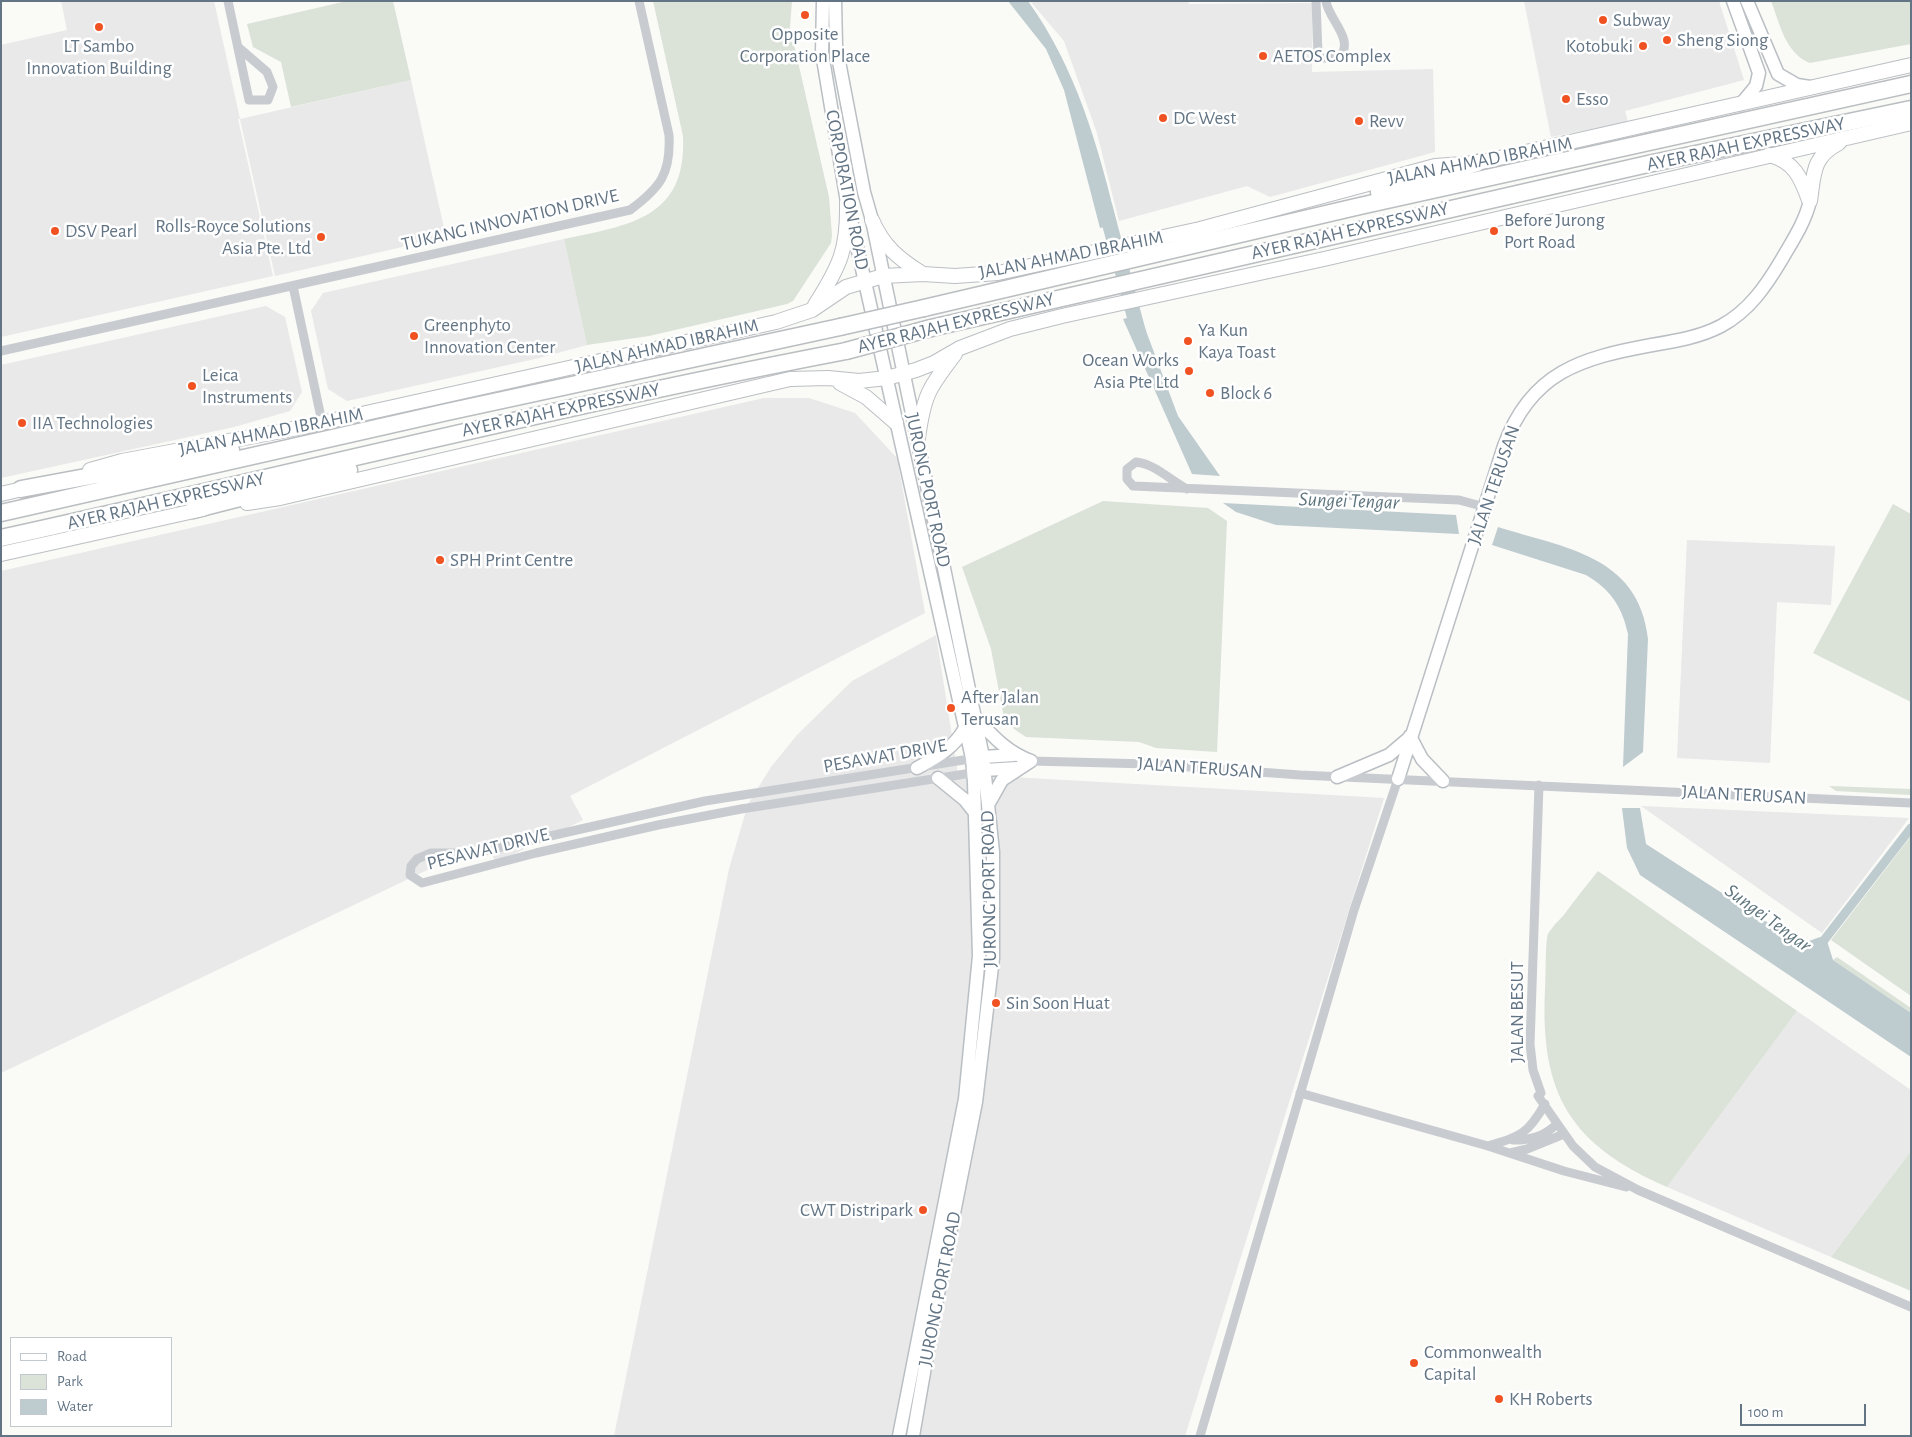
<!DOCTYPE html>
<style>
body{margin:0}
#map{position:relative;width:1912px;height:1437px;overflow:hidden;background:#fafaf7;font-family:"Alegreya Sans",sans-serif}
canvas{display:block}
.frame{position:absolute;inset:0;border:2px solid #637585;pointer-events:none}
.legend{position:absolute;left:10px;top:1337px;width:162px;height:90px;box-sizing:border-box;background:#fff;border:1px solid #c1c8ce;margin:0;padding:6px 9px;list-style:none;font-size:15px;color:#637585}
.legend li{display:flex;align-items:center;gap:10px;height:25px}
.legend b{width:25px;border:1px solid #c1c8ce}
.scale{position:absolute;left:1740px;top:1404px;width:126px;height:22px;box-sizing:border-box;border:2px solid #637585;border-top:0;padding-left:6px;font-size:15px;line-height:18px;white-space:nowrap;color:#637585;-webkit-text-stroke:4px #fff;paint-order:stroke}
</style>
<div id="map">
<canvas width="1912" height="1437"></canvas>
<div class="frame"></div>
<ul class="legend">
<li><b style="height:6px;background:#fff"></b>Road</li>
<li><b style="height:14px;background:#dbe2d8"></b>Park</li>
<li><b style="height:14px;background:#becbcf"></b>Water</li>
</ul>
<div class="scale">100 m</div>
</div>
<script>
const g = document.querySelector('canvas').getContext('2d');
g.lineJoin = 'round';
function fill(path, color) { g.fillStyle = color; g.fill(path, 'evenodd'); }
function strokePath(path, color, width, dash) { g.strokeStyle = color; g.lineWidth = width; g.lineCap = dash ? 'butt' : 'round'; g.setLineDash(dash || []); g.stroke(path); }
function drawText(font, color, halo, rows, align = 'center') {
  g.font = font + ' "Alegreya Sans",sans-serif'; g.lineWidth = 5; g.setLineDash([]); g.textBaseline = 'middle'; g.strokeStyle = halo; g.fillStyle = color; for (const [text, x, y, turn = 0] of rows) {
    g.save(); g.translate(x, y); g.rotate((+turn || 0) * Math.PI / 180); g.textAlign = isNaN(turn) ? turn : align; if (halo) g.strokeText(text, 0, 0); g.fillText(text, 0, 0); g.restore();
  }
}
fill(new Path2D(`
 M 61,1 L 214,1 L 240,119 L 411,80 L 446,237 L 275,276 L 240,119 L 238,119 L 273,276 L 1,337 L 1,45 L 67,30 Z
 M 1030,1 L 1188,1 L 1189,4 L 1313,3 L 1312,72 L 1433,69 L 1435,152 L 1270,197 L 1247,186 L 1119,221 L 1097,133 L 1064,41 Z
 M 1524,1 L 1719,1 L 1744,80 L 1625,111 L 1628,122 L 1551,137 Z
 M 564,239 L 587,345 L 539,358 L 347,401 L 328,389 L 311,311 L 323,293 Z
 M 266,306 L 285,317 L 302,392 L 290,411 L 234,427 L 1,478 L 1,365 Z
 M 764,398 L 809,398 L 855,413 L 897,458 L 925,613 L 570,796 L 583,820 L 496,863 L 486,842 L 1,1073 L 1,571 Z
 M 1687,540 L 1835,546 L 1831,605 L 1777,602 L 1770,763 L 1677,758 Z
 M 936,635 L 958,774 L 1384,798 L 1185,1436 L 614,1436 L 729,869 L 748,804 L 771,767 L 797,735 L 852,681 Z
 M 1641,806 L 1909,818 L 1822,933 Z
 M 1797,1011 L 1911,1090 L 1911,1151 L 1831,1257 L 1667,1187 Z`), '#e8e9e8');
fill(new Path2D(`
 M 347,1 L 393,1 L 411,80 L 291,107 L 281,62 L 253,47 L 247,24 Z
 M 653,1 L 792,1 L 790,27 L 829,197 L 832,235 L 831,243 L 793,301 L 787,304 L 649,336 L 587,345 L 564,239 C 629,225 687,219 683,136 Z
 M 1771,1 L 1911,1 L 1911,44 L 1810,63 C 1785,53 1780,24 1771,1 Z
 M 1103,501 L 1208,508 L 1227,521 L 1217,752 L 1156,748 L 1139,742 L 1026,737 L 1014,729 L 1004,718 L 991,649 L 962,567 Z
 M 1893,504 L 1911,514 L 1911,702 L 1813,653 Z
 M 1829,786 L 1911,789 L 1911,795 L 1836,791 Z
 M 1911,836 L 1911,996 L 1831,940 Z
 M 1598,871 L 1797,1011 L 1667,1187 C 1571,1145 1540,1095 1545,990 C 1546,979 1545,941 1548,934 C 1552,927 1558,921 1563,916 C 1574,901 1586,886 1598,871 Z
 M 1837,957 L 1911,1008 L 1911,1013 L 1833,960 Z
 M 1911,1151 L 1911,1291 L 1831,1257 Z`), '#dbe2d8');
fill(new Path2D(`
 M 1008,1 L 1028,1 C 1076,68 1098,145 1117,224 L 1100,228 L 1064,90 L 1046,49 Z
 M 1140,315 L 1178,416 L 1220,476 L 1192,474 L 1123,319 Z
 M 1223,503 L 1456,515 L 1459,534 L 1276,525 L 1236,512 Z
 M 1498,527 C 1564,548 1639,555 1648,639 L 1643,752 L 1623,767 L 1628,634 C 1622,606 1610,589 1586,575 L 1492,545 Z
 M 1622,808 L 1640,808 L 1646,844 L 1801,944 L 1820,937 L 1827,941 L 1833,960 L 1911,1013 L 1911,1057 L 1640,875 L 1627,848 Z`), '#becbcf');
strokePath(new Path2D(`
 M 1818,948 L 1911,828`), '#becbcf', 9);
strokePath(new Path2D(`
 M 1105,207 L 1139,334`), '#becbcf', 15);
const secondary = new Path2D(`
 M 823,1 L 822,53 L 847,202 L 972,758 L 974,782 L 979,956 L 965,1099 L 899,1436
 M 835,1 L 836,46 L 864,192 L 872,220 L 983,757 L 993,852 L 993,958 L 976,1102 L 935,1309 L 913,1436
 M 1733,1 L 1759,73 L 1756,86 L 1741,104
 M 1747,1 L 1778,74 L 1797,85 L 1810,87
 M 974,716 C 992,735 1006,752 1031,761
 M 1410,736 L 1422,759 L 1443,781
 M 983,757 L 1014,755
 M 917,768 C 937,757 954,748 965,728
 M 985,770 L 1017,768
 M 1337,777 L 1389,755 L 1409,738
 M 938,778 L 965,800 L 976,814
 M 1398,779 L 1504,446 C 1531,372 1581,358 1652,345 C 1676,341 1700,337 1721,326 C 1749,311 1766,286 1782,259 C 1793,240 1805,222 1810,201
 M 989,803 L 1002,780 L 1031,761`);
const primary = new Path2D(`
 M 1769,155 C 1794,161 1801,178 1809,200
 M 1810,201 C 1814,174 1812,157 1839,143
 M 872,220 C 883,246 899,259 923,274
 M 815,305 C 840,266 848,249 847,202
 M 840,383 L 866,397 L 896,423
 M 918,438 C 924,394 929,388 955,354
 M 90,470 L 122,461 L 303,427 L 776,322 L 812,310 L 846,287 L 883,276 L 923,274 L 955,276 L 998,273 L 1200,229 L 1435,166 L 1477,163 L 1911,65
 M 1,494 L 31,487
 M 247,503 L 280,498 L 790,379 L 828,378 L 859,381 L 887,378 L 916,370 L 934,363 L 960,348 L 1010,329 L 1062,316 L 1324,259 L 1911,123
 M 1,554 L 203,509`);
const highway = new Path2D(`
 M 1379,192 L 1477,163
 M 924,308 L 1360,206 L 1911,84
 M 931,328 L 1648,164 L 1911,109
 M 21,489 L 231,450
 M 193,510 L 349,470
 M 1,513 L 447,412 L 840,327
 M 1,538 C 283,476 563,405 846,351`);
strokePath(secondary, '#babfc4', 15);
strokePath(primary, '#bbbfc3', 16);
strokePath(highway, '#babec1', 19);
strokePath(new Path2D(`
 M 228,1 L 249,100 L 268,100 L 273,87 L 267,72 L 238,47
 M 1316,1 L 1318,54 L 1322,58 L 1339,58 C 1356,40 1328,19 1326,1
 M 293,286 L 322,422
 M 1,351 L 630,210 C 660,188 671,174 669,135 L 639,1
 M 1187,489 C 1170,480 1155,464 1136,462 L 1127,469 L 1127,479 L 1133,486 C 1242,491 1350,495 1459,500 L 1485,507
 M 976,758 L 705,801 L 475,853 L 431,853 L 417,859 L 411,866 L 410,875 L 422,883 L 536,853 L 658,825 L 741,809 L 978,772
 M 1031,761 L 1149,764 L 1300,775 L 1911,803
 M 1539,785 L 1530,1044 L 1533,1070 L 1541,1093 L 1538,1096 L 1573,1146 L 1595,1167 L 1638,1190 L 1911,1307
 M 1300,1093 L 1488,1146 L 1564,1171 L 1626,1187
 M 1513,1140 C 1531,1140 1543,1137 1557,1124
 M 1488,1146 C 1521,1136 1528,1134 1545,1104
 M 1510,1153 L 1527,1149 L 1564,1134
 M 1200,1436 L 1354,910 L 1398,779`), '#c8ccd0', 9);
strokePath(secondary, '#fff', 12);
strokePath(primary, '#fff', 14);
strokePath(highway, '#fff', 16);
const highwayBridge = new Path2D(`
 M 840,327 L 924,308
 M 846,351 L 931,328`);
strokePath(highwayBridge, '#babec1', 19, []);
strokePath(highwayBridge, '#fff', 16);
for (const [x, y, r, color] of [
 [805,15,5,"#f05221"],
 [1603,20,5,"#f05221"],
 [99,27,5,"#f05221"],
 [1667,40,5,"#f05221"],
 [1643,46,5,"#f05221"],
 [1263,56,5,"#f05221"],
 [1566,99,5,"#f05221"],
 [1163,118,5,"#f05221"],
 [1359,121,5,"#f05221"],
 [55,231,5,"#f05221"],
 [1494,231,5,"#f05221"],
 [321,237,5,"#f05221"],
 [414,336,5,"#f05221"],
 [1188,341,5,"#f05221"],
 [1189,371,5,"#f05221"],
 [192,386,5,"#f05221"],
 [1210,393,5,"#f05221"],
 [22,423,5,"#f05221"],
 [440,560,5,"#f05221"],
 [951,708,5,"#f05221"],
 [996,1003,5,"#f05221"],
 [923,1210,5,"#f05221"],
 [1414,1363,5,"#f05221"],
 [1499,1399,5,"#f05221"]
]) { const dot = new Path2D(); dot.arc(x, y, r, 0, 2 * Math.PI); g.fillStyle = color; g.fill(dot); strokePath(dot, '#fff', 2); }
drawText('19px', '#637585', '#fff', [
 ["Subway",1613,20],
 ["Opposite",805,34,"center"],
 ["Corporation Place",805,56,"center"],
 ["Sheng Siong",1677,40],
 ["LT Sambo",99,46,"center"],
 ["Innovation Building",99,68,"center"],
 ["Kotobuki",1633,46,"right"],
 ["AETOS Complex",1273,56],
 ["Esso",1576,99],
 ["DC West",1173,118],
 ["Revv",1369,121],
 ["Before Jurong",1504,220],
 ["Port Road",1504,242],
 ["Rolls-Royce Solutions",311,226,"right"],
 ["Asia Pte. Ltd",311,248,"right"],
 ["DSV Pearl",65,231],
 ["Greenphyto",424,325],
 ["Innovation Center",424,347],
 ["Ya Kun",1198,330],
 ["Kaya Toast",1198,352],
 ["Ocean Works",1179,360,"right"],
 ["Asia Pte Ltd",1179,382,"right"],
 ["Leica",202,375],
 ["Instruments",202,397],
 ["Block 6",1220,393],
 ["IIA Technologies",32,423],
 ["SPH Print Centre",450,560],
 ["After Jalan",961,697],
 ["Terusan",961,719],
 ["Sin Soon Huat",1006,1003],
 ["CWT Distripark",913,1210,"right"],
 ["Commonwealth",1424,1352],
 ["Capital",1424,1374],
 ["KH Roberts",1509,1399]
], 'left');
drawText('19px', '#637585', '#fff', [
 ["AYER RAJAH EXPRESSWAY",1746,144,-12],
 ["JALAN AHMAD IBRAHIM",1480,161,-11],
 ["CORPORATION ROAD",847,190,79],
 ["TUKANG INNOVATION DRIVE",510,220,-13],
 ["AYER RAJAH EXPRESSWAY",1350,231,-13],
 ["JALAN AHMAD IBRAHIM",1071,255,-11],
 ["AYER RAJAH EXPRESSWAY",956,323,-14],
 ["JALAN AHMAD IBRAHIM",667,346,-13],
 ["AYER RAJAH EXPRESSWAY",561,410,-12],
 ["JALAN AHMAD IBRAHIM",271,432,-11],
 ["JALAN TERUSAN",1494,485,-71],
 ["JURONG PORT ROAD",928,490,78],
 ["AYER RAJAH EXPRESSWAY",166,501,-13],
 ["PESAWAT DRIVE",885,756,-10],
 ["JALAN TERUSAN",1200,768,4],
 ["JALAN TERUSAN",1744,795,3],
 ["PESAWAT DRIVE",488,849,-14],
 ["JURONG PORT ROAD",989,889,-91],
 ["JALAN BESUT",1517,1012,-90],
 ["JURONG PORT ROAD",940,1289,-79]
]);
drawText('italic 20px', '#5e757e', '#fff', [
 ["Sungei Tengar",1349,501,2],
 ["Sungei Tengar",1768,918,36]
]);
</script>
